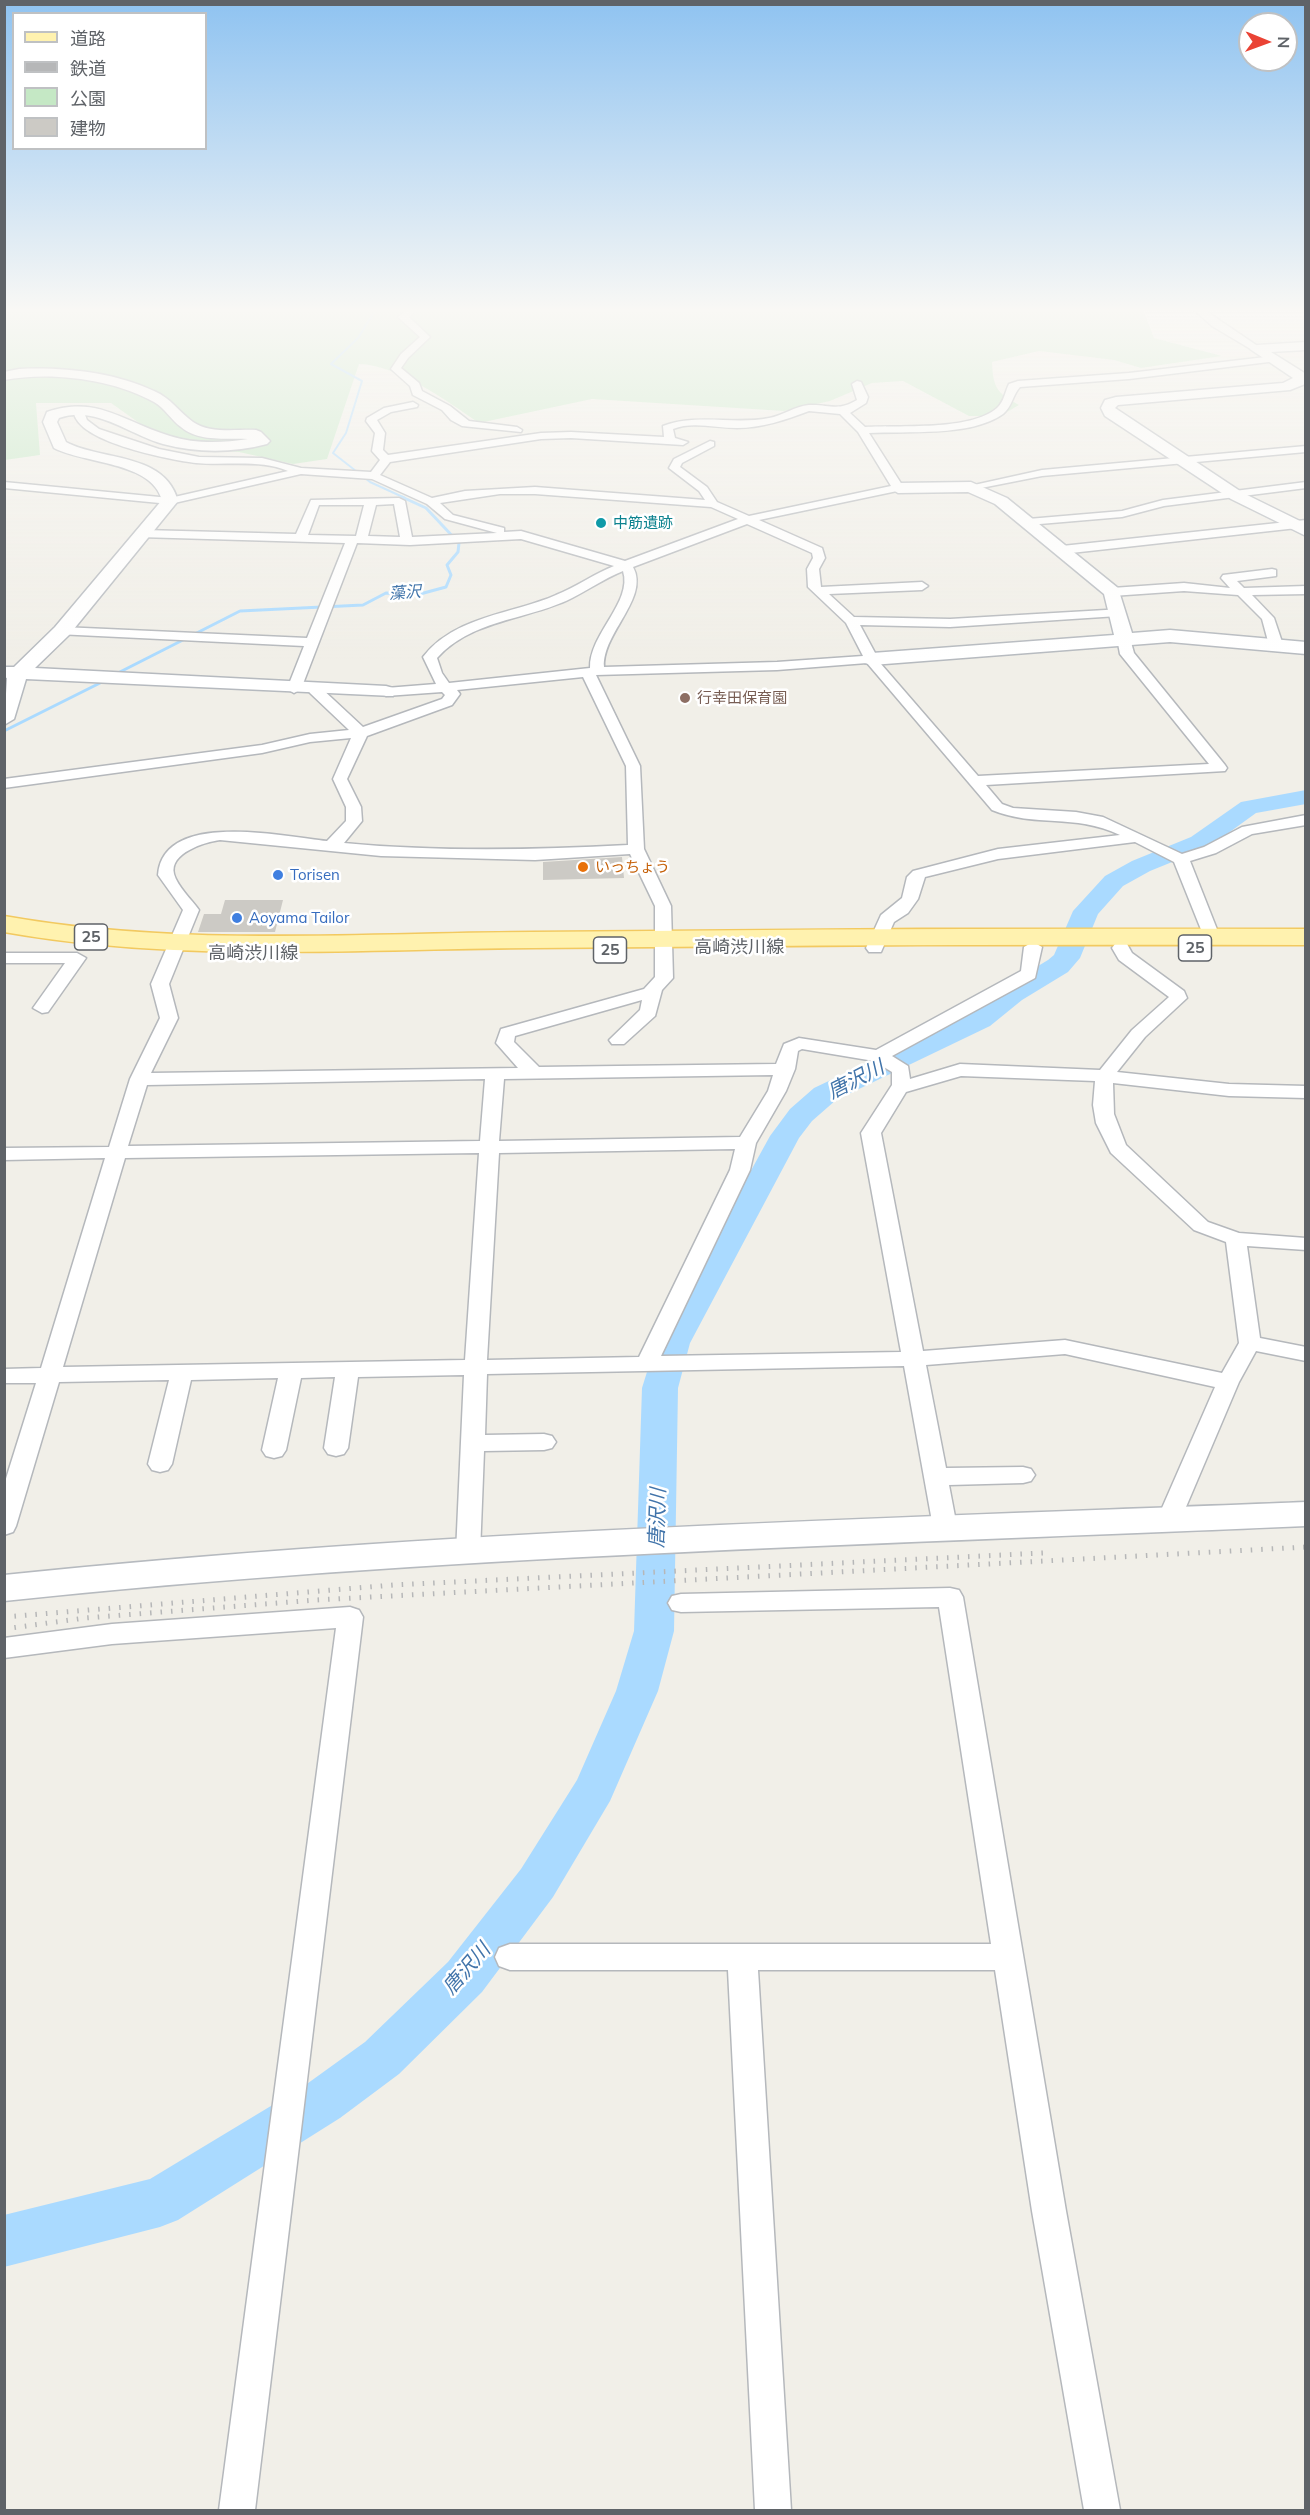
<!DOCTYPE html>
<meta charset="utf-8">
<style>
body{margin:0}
#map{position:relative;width:1310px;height:2515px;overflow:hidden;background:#f1efe8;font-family:Mulish,"Noto Sans JP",sans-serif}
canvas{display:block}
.frame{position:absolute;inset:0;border:6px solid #5f6368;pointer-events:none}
.legend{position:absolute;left:12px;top:12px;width:195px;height:138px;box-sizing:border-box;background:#fff;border:2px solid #bfc1c3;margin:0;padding:8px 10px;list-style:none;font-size:18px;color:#5f6368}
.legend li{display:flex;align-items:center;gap:12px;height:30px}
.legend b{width:30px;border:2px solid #bfc1c3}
.north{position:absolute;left:1238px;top:12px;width:60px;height:60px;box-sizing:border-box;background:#fff;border:2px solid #bfc1c3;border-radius:50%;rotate:91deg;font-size:16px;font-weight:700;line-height:24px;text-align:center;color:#5f6368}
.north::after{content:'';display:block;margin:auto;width:21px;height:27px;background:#ea4335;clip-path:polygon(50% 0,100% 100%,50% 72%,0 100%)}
</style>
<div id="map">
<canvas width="1310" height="2515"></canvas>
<div class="frame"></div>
<ul class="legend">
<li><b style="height:8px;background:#fff2af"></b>道路</li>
<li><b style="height:8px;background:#b6b7b8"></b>鉄道</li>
<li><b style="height:16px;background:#c5e8c5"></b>公園</li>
<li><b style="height:16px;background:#cccac5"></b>建物</li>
</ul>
<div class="north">N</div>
</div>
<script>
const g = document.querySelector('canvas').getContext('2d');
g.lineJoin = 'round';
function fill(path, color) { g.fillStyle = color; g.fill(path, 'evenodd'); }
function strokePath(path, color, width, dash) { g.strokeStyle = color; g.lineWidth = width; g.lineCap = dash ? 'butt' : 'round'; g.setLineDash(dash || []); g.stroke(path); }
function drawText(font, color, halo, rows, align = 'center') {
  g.font = font + ' Mulish,"Noto Sans JP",sans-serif'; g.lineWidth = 5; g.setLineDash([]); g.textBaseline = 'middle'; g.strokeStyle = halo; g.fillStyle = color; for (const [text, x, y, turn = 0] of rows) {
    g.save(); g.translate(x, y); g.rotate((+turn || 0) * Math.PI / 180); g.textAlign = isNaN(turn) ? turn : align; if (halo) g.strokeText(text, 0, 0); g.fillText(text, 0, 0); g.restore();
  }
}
fill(new Path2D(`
 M 5,309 L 1143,309 L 1154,338 L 1222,356 L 1141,368 L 1114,360 L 1039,351 L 992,362 C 993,388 997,393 1019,405 L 1000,416 L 969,416 L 903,381 L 872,383 L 830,401 L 784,411 L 592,399 L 479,423 C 447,401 398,365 359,364 L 327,459 L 293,464 L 239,452 L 166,446 L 149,430 L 111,403 L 36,403 L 40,455 L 5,460 Z`), '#c5e8c5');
strokePath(new Path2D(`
 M 376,309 L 358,338 L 331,364 L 362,381 L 346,433 L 333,453 L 370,482 L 405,498`), '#aadaff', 2);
strokePath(new Path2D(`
 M 114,675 L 240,611 L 363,605 L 386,593 L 420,594 L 446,587 L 451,575 L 447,565 L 458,552 L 459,543 L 426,508 L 402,497
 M 4,731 L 106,680`), '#aadaff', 3);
fill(new Path2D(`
 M 1306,790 L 1306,804 L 1256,813 L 1209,847 L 1150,871 L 1123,886 L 1098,914 L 1080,958 L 1068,972 L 1022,1000 L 990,1026 L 836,1100 L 812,1121 L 799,1138 L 690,1343 L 678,1388 L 674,1631 L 658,1691 L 610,1801 L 553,1897 L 482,1992 L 399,2074 L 340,2118 L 178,2220 L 160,2227 L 4,2267 L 4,2215 L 150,2179 L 304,2086 L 365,2042 L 448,1962 L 521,1869 L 577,1780 L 616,1691 L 634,1631 L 642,1388 L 656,1343 L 770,1136 L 790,1109 L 814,1088 L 970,1014 L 1002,988 L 1048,960 L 1054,955 L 1073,911 L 1105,876 L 1132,861 L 1191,837 L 1241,802 Z`), '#aadaff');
fill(new Path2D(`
 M 622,857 L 624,878 L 543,880 L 543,862 Z
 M 225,900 L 283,900 L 275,932 L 198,932 L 204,914 L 221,914 Z`), '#cccac5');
const street = new Path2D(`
 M 408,309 L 418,309 L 409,317 L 430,337 L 408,358 L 401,368 L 419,383 L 422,391 L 450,406 L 469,421 L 517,427 L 522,430 L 521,432 L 462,426 L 451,420 L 442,410 L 413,395 L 410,386 L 391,369 L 401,354 L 420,337 L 398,317 Z
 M 1193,309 L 1203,309 L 1262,349 L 1254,351 L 1212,326 Z
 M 1274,356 L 1279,359 L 1277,361 L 1129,379 L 1020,387 C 1013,394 1012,407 1003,414 C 971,437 906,431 869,433 L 904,488 L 902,490 L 759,520 L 822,548 L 825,558 L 819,569 L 821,587 L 922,582 L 928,586 L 922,590 L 829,594 L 854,617 L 950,619 L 1123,609 L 1124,612 L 1118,616 L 950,627 L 860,625 L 881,664 L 978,776 L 1209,764 L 1120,654 L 1117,638 L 1119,635 L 1129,635 L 1134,653 L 1225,765 L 1227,768 L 1225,771 L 986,785 L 1002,804 L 1013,808 L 1076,812 L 1103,817 L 1182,854 L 1204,847 L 1242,827 L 1306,815 L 1306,825 L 1252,834 L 1216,853 L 1190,861 L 1220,937 L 1218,941 L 1212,942 L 1204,937 L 1174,862 L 1135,842 L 998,859 L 925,877 L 918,899 L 908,913 L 894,922 L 881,952 L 869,952 L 866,948 L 881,915 L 902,898 L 907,877 L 913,871 L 998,849 L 1120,835 C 1073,813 1036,828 992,810 L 867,663 L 777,670 L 596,675 L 640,766 L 644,849 L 671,906 L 673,978 L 662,990 L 655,1016 L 624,1044 L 612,1044 L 609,1040 L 640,1010 L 642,1000 L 515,1036 L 514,1042 L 539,1067 L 776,1064 L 784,1044 L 799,1038 L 876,1050 L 1021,971 L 1024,947 L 1033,942 L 1042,947 L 1035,978 L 892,1056 L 908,1066 L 910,1079 L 960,1064 L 1100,1070 L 1132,1030 L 1169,997 L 1119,960 L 1112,948 L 1115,944 L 1127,944 L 1132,953 L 1184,991 L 1187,998 L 1145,1037 L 1117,1072 L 1229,1084 L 1306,1086 L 1306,1098 L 1229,1096 L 1113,1083 L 1114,1114 L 1126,1145 L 1208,1222 L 1239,1233 L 1306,1238 L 1306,1250 L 1247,1246 L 1260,1338 L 1306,1347 L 1306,1361 L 1256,1351 L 1239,1382 L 1183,1514 L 1174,1517 L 1165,1514 L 1162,1508 L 1215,1387 L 1065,1354 L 926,1365 L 946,1468 L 1023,1467 L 1031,1469 L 1035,1475 L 1031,1481 L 1023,1483 L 949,1485 L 957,1527 L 954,1533 L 945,1536 L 936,1533 L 933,1527 L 904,1366 L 487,1374 L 485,1435 L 544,1434 L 552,1436 L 556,1442 L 552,1448 L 544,1450 L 484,1451 L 480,1553 L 477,1559 L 468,1562 L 459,1559 L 456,1553 L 464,1375 L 358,1377 L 348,1448 L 344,1454 L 336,1456 L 328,1454 L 324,1448 L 335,1377 L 301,1378 L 286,1450 L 282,1456 L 274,1458 L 266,1456 L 262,1450 L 278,1378 L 191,1380 L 172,1464 L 168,1470 L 160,1472 L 152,1470 L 148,1464 L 169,1380 L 59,1382 L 16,1526 L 13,1532 L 4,1535 L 4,1485 L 36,1383 L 4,1383 L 4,1369 L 41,1368 L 105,1158 L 4,1160 L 4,1148 L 109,1147 L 130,1079 L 160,1018 L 151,984 L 183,910 L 158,875 C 163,809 286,837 327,841 L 346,821 L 346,807 L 333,779 L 351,738 L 310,742 L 262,753 L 4,788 L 4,779 L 262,745 L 310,734 L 349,730 L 310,693 L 308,690 L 315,686 L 320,687 L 363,727 L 442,699 L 445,695 L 442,692 L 386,696 L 379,692 L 386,688 L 436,684 L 423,657 C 454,616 513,614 556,595 C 576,587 594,574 614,566 L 521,539 L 410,545 L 357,543 L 301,689 L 294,693 L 287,689 L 304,646 L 57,634 L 55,631 L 62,627 L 307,638 L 345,543 L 139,537 L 137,534 L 143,530 L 296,534 L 311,500 L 399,498 L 405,501 L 412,537 L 497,533 L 445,519 L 427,504 L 372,479 L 301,474 L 170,504 L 4,488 L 4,482 L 170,498 L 288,471 C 259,459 226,466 196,463 C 172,460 67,441 74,407 L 82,407 L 87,420 L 99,429 L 159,449 L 199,457 L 262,458 L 301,468 L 371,472 L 380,460 L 372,451 L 375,433 L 366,421 L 367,418 L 384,408 L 413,402 L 418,405 L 417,407 L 391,412 L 377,420 L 385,433 L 383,450 L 388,455 L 541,433 L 571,432 L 664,437 L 663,426 C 697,413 734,425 769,418 C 782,416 795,406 809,405 C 830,404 837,412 857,400 L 852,384 L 857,381 L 861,382 L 868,397 L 866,403 L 850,413 L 865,427 C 898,425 971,431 997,408 C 1004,402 1005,392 1009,384 L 1018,381 L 1129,373 ZM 809,411 L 840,414 L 858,432 L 891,486 L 749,516 L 717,502 L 707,487 L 680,467 L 682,463 L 714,446 L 714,442 L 710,441 L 674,459 L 669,468 L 699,491 L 705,500 L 535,487 L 465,491 L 432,498 L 380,475 L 390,462 L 541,439 L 571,438 L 683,445 L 688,442 L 675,438 L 673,429 C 692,421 716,428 737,428 C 762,428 785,420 809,411 ZM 500,494 L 535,494 L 711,507 L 738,519 L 625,561 L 521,531 L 504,532 L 504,528 L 453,515 L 440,503 ZM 394,504 L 400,537 L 368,536 L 376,505 ZM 319,505 L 364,505 L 356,536 L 308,535 ZM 747,524 L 812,553 L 813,558 L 807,569 L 808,587 L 846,623 L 863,656 L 777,662 L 604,667 C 602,633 650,598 633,567 ZM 623,571 C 633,602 589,634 590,668 L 449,683 L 442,673 L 437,658 C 470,621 523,620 566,601 C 585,592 603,579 623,571 ZM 583,677 L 626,766 L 628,845 C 534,850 439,852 344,843 L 362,821 L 361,807 L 347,779 L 367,736 L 452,705 L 460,694 L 457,690 ZM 220,840 L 381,856 L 535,860 L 630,854 L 655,906 L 655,977 L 644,989 L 501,1029 L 496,1043 L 518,1068 L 151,1073 L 178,1018 L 169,984 L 199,910 C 192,900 177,886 174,874 C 169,853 205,842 220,840 ZM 802,1049 L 874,1061 L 892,1072 L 892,1085 L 861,1133 L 901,1352 L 661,1356 L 750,1170 L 756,1143 L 786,1091 L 795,1069 L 798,1051 ZM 773,1075 L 768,1091 L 740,1137 L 499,1141 L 504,1079 ZM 961,1076 L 1095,1081 L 1093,1105 L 1096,1123 L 1111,1153 L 1194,1230 L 1226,1242 L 1239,1343 L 1222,1373 L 1065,1340 L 923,1351 L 881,1133 L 906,1092 ZM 485,1079 L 480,1141 L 128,1146 L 147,1085 ZM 735,1149 L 730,1170 L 639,1357 L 487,1360 L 499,1153 ZM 479,1153 L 465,1360 L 63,1367 L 125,1158 Z
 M 1306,446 L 1306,452 L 1042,476 L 971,490 L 965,487 L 1042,470 Z
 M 1306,482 L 1306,488 L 1164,506 L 1122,517 L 1028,525 L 1022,522 L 1028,519 L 1122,511 L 1163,500 Z
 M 1306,520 L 1306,527 L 1062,554 L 1056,550 L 1062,546 Z
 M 1272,569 L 1276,570 L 1276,576 L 1237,581 L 1244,588 L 1306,586 L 1306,594 L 1252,595 L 1274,618 L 1283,645 L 1276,649 L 1269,645 L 1262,619 L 1238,595 L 1184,591 L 1112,596 L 1106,592 L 1112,588 L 1184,583 L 1230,588 L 1221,578 L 1223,575 Z
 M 4,953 L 77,953 L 86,958 L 48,1012 L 42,1013 L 33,1008 L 65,963 L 4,963 Z
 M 950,1588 L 959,1590 L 963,1597 L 1066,2211 L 1120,2510 L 1084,2510 L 1032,2211 L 995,1970 L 758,1970 L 791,2510 L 755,2510 L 728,1970 L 510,1970 L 499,1966 L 495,1957 L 499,1948 L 510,1944 L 991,1944 L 939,1607 L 681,1612 L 672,1610 L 668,1603 L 672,1596 L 681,1594 Z
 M 350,1607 L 359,1610 L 363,1617 L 255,2510 L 219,2510 L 336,1628 L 112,1644 L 4,1658 L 4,1638 L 112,1624 Z`);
const secondary = new Path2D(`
 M 1306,342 L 1306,350 L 1271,352 L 1306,374 L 1305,384 L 1290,390 L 1118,405 L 1115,408 L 1243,493 L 1306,524 L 1306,536 L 1231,499 L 1105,416 L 1101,408 L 1105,400 L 1116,397 L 1283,383 L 1293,378 L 1250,349 L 1257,345 Z
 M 19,369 C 63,367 113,372 154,391 C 171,398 179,412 193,422 C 210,434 237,429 256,430 L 261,432 L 270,441 L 267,444 C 233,453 197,453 163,444 C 128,434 96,405 59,418 L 57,422 L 66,442 C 101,461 165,452 178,501 L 69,635 L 35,668 L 386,686 L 393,688 L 396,692 L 393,696 L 26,679 L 14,719 L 4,725 L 7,678 L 4,677 L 4,667 L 14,667 L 55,627 L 162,500 C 151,461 84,464 54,448 L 43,422 L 47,412 C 98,395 123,422 170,436 C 195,444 222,443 248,439 C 227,438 198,442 181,427 C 171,420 165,408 154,402 C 113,379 51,371 4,380 L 4,372 Z
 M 971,482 L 1007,498 L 1118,588 L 1132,633 L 1170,630 L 1306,642 L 1306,654 L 1170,642 L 872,665 L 865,663 L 862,659 L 872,653 L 1114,635 L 1104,594 L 995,504 L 968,492 L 898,493 L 890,488 L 898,483 Z
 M 1306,1502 L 1306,1526 C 872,1545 436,1555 4,1601 L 4,1575 C 436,1530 872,1519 1306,1502 Z`);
const primary = new Path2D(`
 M 4,916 C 178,947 358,933 533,932 C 791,929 1048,928 1306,929 L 1306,945 C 1048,944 791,945 533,948 C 358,949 178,963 4,932 Z`);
strokePath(street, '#b5b8bc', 3);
strokePath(secondary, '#b6babf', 3);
strokePath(primary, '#f2c960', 3);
fill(street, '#fff');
fill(secondary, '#fff');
fill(primary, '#fff2af');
strokePath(new Path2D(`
 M 4,1617 L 393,1585 L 1043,1553
 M 4,1629 L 85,1618 L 316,1600 L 1306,1547`), '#b6b7b8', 5, [1.5, 9]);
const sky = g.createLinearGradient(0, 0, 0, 661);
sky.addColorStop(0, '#8fc3f1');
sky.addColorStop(0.47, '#f9f8f5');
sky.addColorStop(1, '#f9f8f500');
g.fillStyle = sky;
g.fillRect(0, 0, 1310, 661);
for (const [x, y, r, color] of [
 [601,523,6,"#0f9aa8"],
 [685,698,6,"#8d6e63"],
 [583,867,6,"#e8710a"],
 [278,875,6,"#3f7fe0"],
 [237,918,6,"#3f7fe0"]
]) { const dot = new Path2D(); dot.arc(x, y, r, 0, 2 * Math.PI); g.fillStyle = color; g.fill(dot); strokePath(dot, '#fff', 2); }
drawText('15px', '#0d838f', '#fff', [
 ["中筋遺跡",613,523]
], 'left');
drawText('15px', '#785e54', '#fff', [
 ["行幸田保育園",697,698]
], 'left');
drawText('15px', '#c56008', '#fff', [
 ["いっちょう",595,867]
], 'left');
drawText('15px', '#366cbe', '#fff', [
 ["Torisen",290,875],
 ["Aoyama Tailor",249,918]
], 'left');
drawText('italic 16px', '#4174aa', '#fff', [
 ["藻沢",405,593,-4]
]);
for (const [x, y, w] of [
 [91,937,33],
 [1195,948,33],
 [610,950,33]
]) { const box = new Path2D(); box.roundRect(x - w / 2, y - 13, w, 26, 4.5); g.fillStyle = '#fff'; g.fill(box); strokePath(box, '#5f6368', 1.5); }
drawText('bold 16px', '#5f6368', null, [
 ["25",91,937],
 ["25",1195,948],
 ["25",610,950]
]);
drawText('18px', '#5f6368', '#fff', [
 ["高崎渋川線",739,948],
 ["高崎渋川線",253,954]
]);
drawText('italic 20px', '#4174aa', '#fff', [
 ["唐沢川",856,1080,-27],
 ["唐沢川",658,1518,-88],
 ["唐沢川",467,1969,-49]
]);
</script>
